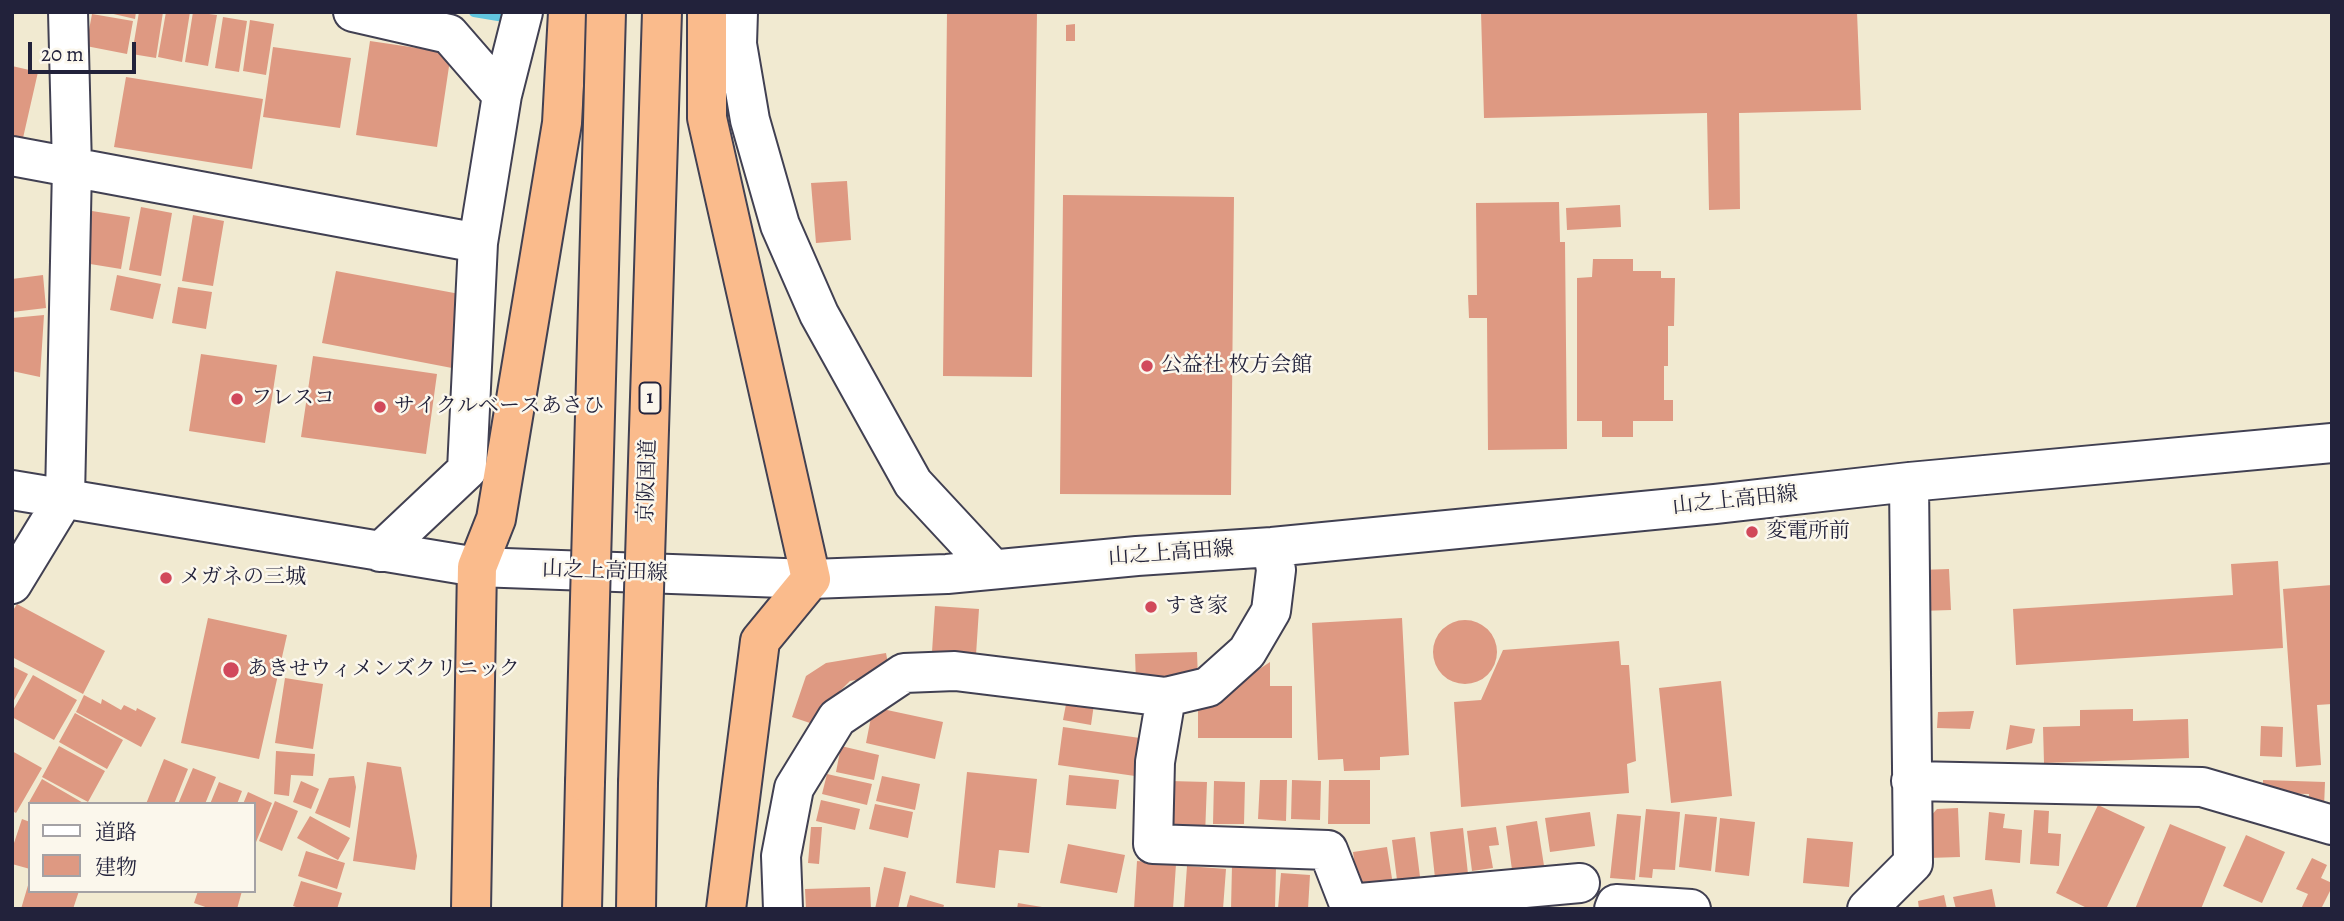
<!DOCTYPE html>
<meta charset="utf-8">
<style>
body{margin:0}
#map{position:relative;width:2344px;height:921px;overflow:hidden;background:#f1ead1;font-family:Alegreya,"Noto Serif JP",serif}
canvas{display:block}
.frame{position:absolute;inset:0;border:14px solid #22223b;pointer-events:none}
.legend{position:absolute;left:28px;top:802px;width:228px;height:91px;box-sizing:border-box;background:#fbf7ec;border:2px solid #a4a2a5;margin:0;padding:9px 12px;list-style:none;font-size:21px;color:#22223b}
.legend li{display:flex;align-items:center;gap:14px;height:35px}
.legend b{width:35px;border:2px solid #a4a2a5}
.scale{position:absolute;left:28px;top:42px;width:108px;height:32px;box-sizing:border-box;border:4px solid #22223b;border-top:0;padding-left:9px;font-size:21px;line-height:24px;white-space:nowrap;color:#22223b;-webkit-text-stroke:5px #fbf7ec;paint-order:stroke}
</style>
<div id="map">
<canvas width="2344" height="921"></canvas>
<div class="frame"></div>
<ul class="legend">
<li><b style="height:9px;background:#fff"></b>道路</li>
<li><b style="height:19px;background:#de9982"></b>建物</li>
</ul>
<div class="scale">20 m</div>
</div>
<script>
const g = document.querySelector('canvas').getContext('2d');
g.lineJoin = 'round';
function strokePath(path, color, width, dash) { g.strokeStyle = color; g.lineWidth = width; g.lineCap = dash ? 'butt' : 'round'; g.setLineDash(dash || []); g.stroke(path); }
function fill(path, color) { g.fillStyle = color; g.fill(path, 'evenodd'); }
function drawText(font, color, halo, rows, align = 'center') {
  g.font = font + ' Alegreya,"Noto Serif JP",serif'; g.lineWidth = 5; g.setLineDash([]); g.textBaseline = 'middle'; g.strokeStyle = halo; g.fillStyle = color; for (const [text, x, y, turn = 0] of rows) {
    g.save(); g.translate(x, y); g.rotate((+turn || 0) * Math.PI / 180); g.textAlign = isNaN(turn) ? turn : align; if (halo) g.strokeText(text, 0, 0); g.fillText(text, 0, 0); g.restore();
  }
}
strokePath(new Path2D(`
 M 474,12 L 510,18`), '#61c5de', 10);
fill(new Path2D(`
 M 105,12 L 136,12 L 135,19 Z
 M 139,12 L 163,12 L 156,58 L 132,54 Z
 M 166,12 L 190,12 L 182,62 L 158,57 Z
 M 193,12 L 217,15 L 208,66 L 185,62 Z
 M 947,12 L 1037,12 L 1032,377 L 943,376 Z
 M 1481,12 L 1857,12 L 1861,110 L 1739,113 L 1740,209 L 1709,210 L 1707,113 L 1484,118 Z
 M 92,14 L 133,21 L 127,54 L 86,46 Z
 M 223,17 L 247,21 L 239,72 L 215,68 Z
 M 250,20 L 274,24 L 266,75 L 243,71 Z
 M 1075,24 L 1075,41 L 1066,41 L 1066,25 Z
 M 370,41 L 451,53 L 437,147 L 356,135 Z
 M 273,47 L 351,58 L 340,128 L 263,117 Z
 M 12,66 L 38,72 L 23,138 L 12,136 Z
 M 126,77 L 263,99 L 252,169 L 114,147 Z
 M 847,181 L 851,240 L 816,243 L 811,183 Z
 M 1063,195 L 1234,197 L 1231,495 L 1060,494 Z
 M 1559,202 L 1560,242 L 1565,242 L 1567,449 L 1488,450 L 1487,318 L 1469,318 L 1468,295 L 1477,295 L 1476,203 Z
 M 1620,205 L 1621,227 L 1567,230 L 1566,208 Z
 M 141,207 L 172,213 L 161,276 L 129,270 Z
 M 92,211 L 130,217 L 121,269 L 84,263 Z
 M 193,215 L 224,221 L 213,286 L 182,281 Z
 M 1593,259 L 1633,259 L 1633,271 L 1661,271 L 1661,278 L 1675,278 L 1674,326 L 1668,326 L 1668,366 L 1664,366 L 1664,400 L 1673,400 L 1673,421 L 1633,421 L 1633,437 L 1602,437 L 1602,421 L 1577,421 L 1577,278 L 1592,277 Z
 M 336,271 L 465,295 L 452,368 L 322,343 Z
 M 43,275 L 46,308 L 12,312 L 12,279 Z
 M 117,275 L 161,284 L 153,319 L 110,310 Z
 M 178,287 L 212,292 L 206,329 L 172,323 Z
 M 44,315 L 40,377 L 12,371 L 12,318 Z
 M 201,354 L 277,365 L 265,443 L 189,431 Z
 M 313,356 L 437,374 L 426,454 L 301,437 Z
 M 2278,561 L 2283,648 L 2016,665 L 2013,609 L 2233,595 L 2231,564 Z
 M 1949,569 L 1951,610 L 1920,611 L 1919,570 Z
 M 2332,585 L 2332,704 L 2317,705 L 2321,765 L 2296,767 L 2283,589 Z
 M 17,604 L 105,651 L 83,694 L 12,657 L 12,612 Z
 M 935,606 L 979,609 L 976,655 L 932,652 Z
 M 208,618 L 287,635 L 259,759 L 181,743 Z
 M 1402,618 L 1409,755 L 1380,757 L 1380,770 L 1344,771 L 1343,759 L 1318,760 L 1312,623 Z
 M1433 652a32 32 0 1 1 64 0a32 32 0 1 1-64 0Z
 M 1619,641 L 1621,665 L 1629,665 L 1636,761 L 1627,764 L 1629,793 L 1461,807 L 1454,702 L 1481,700 L 1503,650 Z
 M 1197,652 L 1198,679 L 1136,682 L 1135,654 Z
 M 886,653 L 890,674 L 850,681 L 827,704 L 819,726 L 792,717 L 806,676 L 826,663 Z
 M 1270,662 L 1270,686 L 1292,686 L 1292,738 L 1198,738 L 1198,710 Z
 M 12,666 L 28,674 L 12,704 Z
 M 33,675 L 77,700 L 54,740 L 12,717 L 12,712 Z
 M 285,678 L 323,684 L 313,749 L 275,743 Z
 M 1721,681 L 1732,796 L 1671,803 L 1659,688 Z
 M 84,695 L 101,704 L 102,699 L 121,710 L 124,705 L 136,711 L 137,708 L 156,718 L 141,747 L 76,712 Z
 M 1067,699 L 1094,704 L 1091,725 L 1063,720 Z
 M 873,707 L 943,722 L 935,759 L 866,743 Z
 M 2133,709 L 2133,721 L 2188,719 L 2189,758 L 2044,763 L 2043,727 L 2080,726 L 2080,710 Z
 M 1974,711 L 1970,729 L 1937,728 L 1938,712 Z
 M 75,713 L 123,740 L 107,769 L 59,742 Z
 M 2010,725 L 2035,729 L 2032,743 L 2006,750 Z
 M 2261,726 L 2283,727 L 2282,757 L 2260,756 Z
 M 1063,727 L 1140,738 L 1135,776 L 1058,765 Z
 M 59,746 L 105,771 L 88,802 L 42,777 Z
 M 841,746 L 879,755 L 874,780 L 836,772 Z
 M 12,751 L 42,768 L 16,813 L 12,811 Z
 M 276,751 L 315,754 L 313,776 L 291,775 L 289,796 L 274,794 Z
 M 164,759 L 188,769 L 174,804 L 146,804 Z
 M 367,762 L 401,767 L 417,856 L 415,870 L 353,861 Z
 M 193,768 L 216,777 L 205,804 L 178,804 Z
 M 967,772 L 1037,779 L 1029,853 L 999,850 L 995,888 L 956,883 Z
 M 827,774 L 872,784 L 867,805 L 822,794 Z
 M 1069,775 L 1119,780 L 1116,809 L 1066,805 Z
 M 354,776 L 356,787 L 350,828 L 315,813 L 329,778 Z
 M 882,776 L 920,784 L 915,810 L 876,801 Z
 M 42,779 L 85,804 L 28,804 Z
 M 1260,780 L 1287,780 L 1286,821 L 1258,819 Z
 M 1292,780 L 1321,781 L 1320,820 L 1291,819 Z
 M 1329,780 L 1370,780 L 1370,824 L 1328,824 Z
 M 2263,780 L 2325,782 L 2324,808 L 2308,808 L 2309,794 L 2263,793 Z
 M 301,781 L 319,789 L 311,809 L 293,802 Z
 M 1170,781 L 1207,782 L 1205,836 L 1168,835 Z
 M 1214,781 L 1245,782 L 1244,824 L 1213,824 Z
 M 219,782 L 242,791 L 237,804 L 210,804 Z
 M 248,792 L 272,803 L 254,847 L 254,804 L 243,804 Z
 M 821,800 L 860,809 L 855,830 L 816,821 Z
 M 275,801 L 298,811 L 282,851 L 259,841 Z
 M 875,804 L 913,812 L 908,838 L 869,829 Z
 M 2098,805 L 2145,827 L 2106,909 L 2089,909 L 2056,893 Z
 M 1958,808 L 1960,857 L 1928,858 L 1927,820 L 1937,809 Z
 M 1646,809 L 1680,812 L 1675,870 L 1653,869 L 1652,878 L 1639,877 Z
 M 2034,810 L 2049,811 L 2048,833 L 2061,834 L 2059,866 L 2030,864 Z
 M 1590,812 L 1595,846 L 1550,852 L 1545,818 Z
 M 1989,812 L 2005,814 L 2003,828 L 2022,830 L 2020,863 L 1985,860 Z
 M 1617,814 L 1641,816 L 1635,880 L 1610,878 Z
 M 1685,814 L 1717,817 L 1711,871 L 1679,867 Z
 M 310,816 L 350,838 L 338,860 L 297,838 Z
 M 1720,818 L 1755,822 L 1749,876 L 1715,872 Z
 M 22,819 L 30,822 L 30,869 L 12,864 L 12,849 Z
 M 1537,821 L 1545,872 L 1513,877 L 1506,826 Z
 M 2170,824 L 2226,847 L 2201,909 L 2135,909 Z
 M 811,827 L 822,827 L 819,864 L 808,863 Z
 M 1496,827 L 1499,845 L 1489,846 L 1493,868 L 1472,871 L 1467,831 Z
 M 1463,828 L 1468,874 L 1435,878 L 1430,832 Z
 M 2246,835 L 2285,852 L 2262,903 L 2223,886 Z
 M 1415,837 L 1421,885 L 1398,888 L 1392,840 Z
 M 1807,838 L 1853,842 L 1849,887 L 1803,883 Z
 M 1068,844 L 1125,855 L 1117,893 L 1060,883 Z
 M 1387,847 L 1394,891 L 1358,887 L 1353,852 Z
 M 306,851 L 345,863 L 337,889 L 298,876 Z
 M 2312,858 L 2327,865 L 2321,878 L 2332,883 L 2332,887 L 2321,909 L 2301,909 L 2308,894 L 2296,889 Z
 M 1137,861 L 1176,864 L 1173,909 L 1134,909 Z
 M 1187,866 L 1226,869 L 1223,909 L 1184,909 Z
 M 1232,866 L 1276,867 L 1275,909 L 1231,909 Z
 M 884,867 L 906,872 L 898,909 L 875,909 Z
 M 1281,873 L 1310,875 L 1308,909 L 1278,909 Z
 M 301,881 L 342,893 L 337,909 L 302,909 L 293,906 Z
 M 29,882 L 30,891 L 79,891 L 73,909 L 21,909 Z
 M 870,887 L 871,909 L 806,909 L 805,889 Z
 M 1992,889 L 1996,909 L 1956,909 L 1953,897 Z
 M 198,891 L 242,891 L 237,909 L 211,909 L 194,903 Z
 M 910,895 L 944,905 L 943,909 L 906,909 Z
 M 1944,895 L 1947,909 L 1919,909 L 1918,901 Z
 M 1018,903 L 1042,907 L 1042,909 L 1017,909 Z`), '#de9982');
const minor = new Path2D(`
 M 353,12 L 449,34 L 502,95 L 478,243 L 467,470 L 380,552
 M 738,12 L 737,44 L 750,120 L 780,225 L 819,314 L 913,483 L 992,568
 M 502,95 L 523,12
 M 12,156 L 478,243
 M 12,490 L 477,567 L 811,579 L 947,574 L 1137,556 L 1272,547 L 1715,504 L 1909,482 L 2332,443
 M 12,584 L 65,497 L 72,167 L 68,12
 M 1166,697 L 1155,762 L 1153,844 L 1328,850 L 1349,904 L 1580,883
 M 1911,781 L 2202,787 L 2332,825
 M 783,909 L 781,856 L 794,788 L 837,718 L 904,673 L 955,671 L 1166,697 L 1208,687 L 1247,652 L 1271,611 L 1276,570 L 1272,547
 M 1614,909 L 1616,904 L 1691,909
 M 1867,909 L 1913,863 L 1909,482`);
const highway = new Path2D(`
 M 707,12 L 707,118 L 811,579 L 760,641 L 726,909
 M 471,909 L 477,567 L 496,519 L 562,123 L 568,12
 M 582,909 L 585,782
 M 636,909 L 638,783`);
strokePath(minor, '#414052', 42);
strokePath(highway, '#414052', 42);
strokePath(minor, '#fff', 38);
strokePath(highway, '#fabb8c', 38);
const highwayBridge = new Path2D(`
 M 585,782 L 606,12
 M 638,783 L 662,12`);
strokePath(highwayBridge, '#414052', 42, []);
strokePath(highwayBridge, '#fabb8c', 38);
for (const [x, y, r, color] of [
 [1147,366,7,"#d1495b"],
 [237,399,7,"#d1495b"],
 [380,407,7,"#d1495b"],
 [1752,532,7,"#d1495b"],
 [166,578,7,"#d1495b"],
 [1151,607,7,"#d1495b"],
 [231,670,9,"#d1495b"]
]) { const dot = new Path2D(); dot.arc(x, y, r, 0, 2 * Math.PI); g.fillStyle = color; g.fill(dot); strokePath(dot, '#fbf7ec', 2.5); }
for (const [x, y, w] of [
 [650,398,21]
]) { const box = new Path2D(); box.roundRect(x - w / 2, y - 15.5, w, 31, 5); g.fillStyle = '#fbf7ec'; g.fill(box); strokePath(box, '#22223b', 2); }
drawText('bold 19px', '#22223b', null, [
 ["1",650,398]
]);
drawText('21px', '#22223b', '#fbf7ec', [
 ["公益社 枚方会館",1161,366],
 ["フレスコ",251,399],
 ["サイクルベースあさひ",394,407],
 ["変電所前",1766,532],
 ["メガネの三城",180,578],
 ["すき家",1165,607],
 ["あきせウィメンズクリニック",247,670]
], 'left');
drawText('21px', '#22223b', '#fbf7ec', [
 ["京阪国道",648,481,-88],
 ["山之上高田線",1735,501,-6],
 ["山之上高田線",1171,554,-4],
 ["山之上高田線",605,572,2]
]);
</script>
